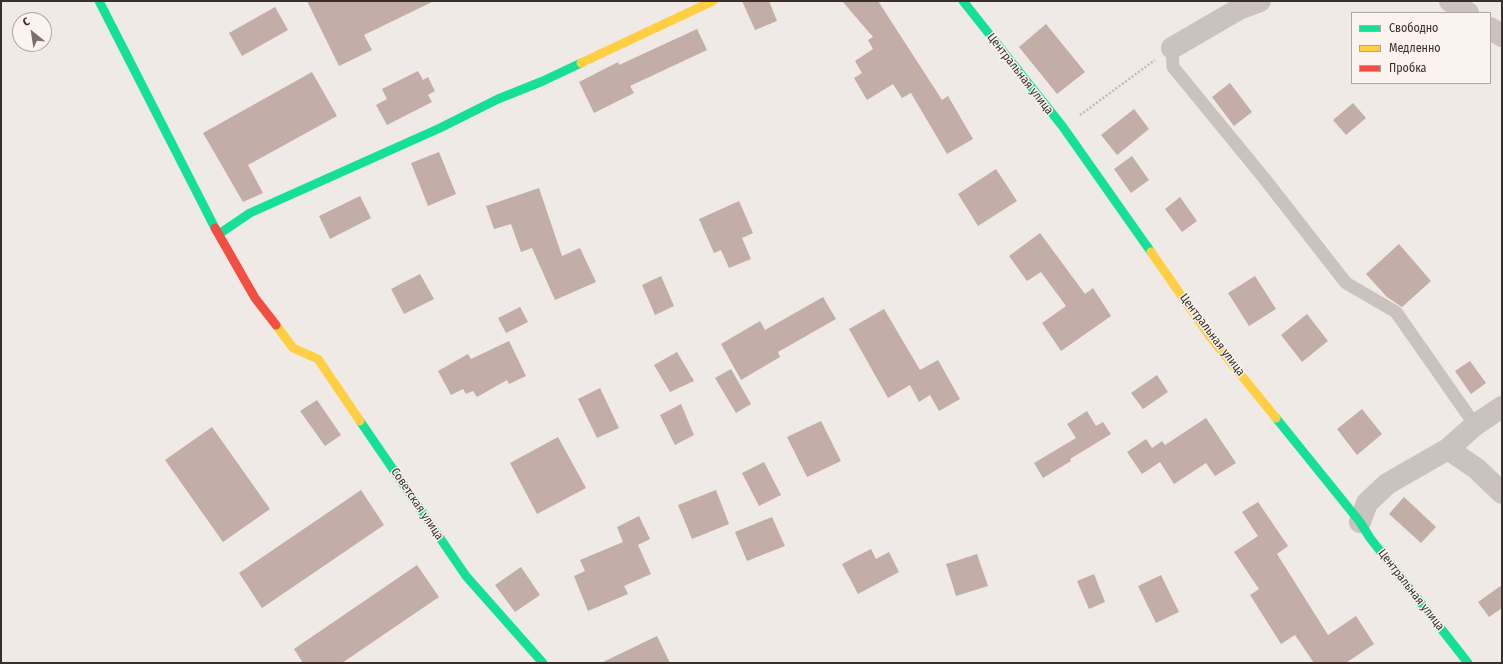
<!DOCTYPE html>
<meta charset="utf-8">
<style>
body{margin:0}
#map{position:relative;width:1503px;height:664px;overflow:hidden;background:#efeae5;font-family:"Fira Sans Condensed",sans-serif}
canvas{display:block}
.frame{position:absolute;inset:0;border:2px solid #3a2f2b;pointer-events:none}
.legend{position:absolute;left:1351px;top:12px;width:140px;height:72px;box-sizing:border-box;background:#fbf4ee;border:1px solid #aea5a0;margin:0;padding:5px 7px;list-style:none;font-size:12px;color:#3a2f2b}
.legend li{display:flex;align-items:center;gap:8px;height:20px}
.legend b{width:20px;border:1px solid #aea5a0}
.north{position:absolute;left:12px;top:12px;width:40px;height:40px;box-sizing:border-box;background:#fbf4ee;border:1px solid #aea5a0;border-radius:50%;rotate:330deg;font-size:11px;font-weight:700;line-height:16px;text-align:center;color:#3a2f2b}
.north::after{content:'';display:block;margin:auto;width:14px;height:18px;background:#79706c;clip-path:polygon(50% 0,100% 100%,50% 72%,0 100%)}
</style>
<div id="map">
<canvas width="1503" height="664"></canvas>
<div class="frame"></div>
<ul class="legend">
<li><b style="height:5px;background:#16e098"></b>Свободно</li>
<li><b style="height:5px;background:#ffcf43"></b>Медленно</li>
<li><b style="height:5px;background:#f24e42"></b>Пробка</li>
</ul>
<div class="north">С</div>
</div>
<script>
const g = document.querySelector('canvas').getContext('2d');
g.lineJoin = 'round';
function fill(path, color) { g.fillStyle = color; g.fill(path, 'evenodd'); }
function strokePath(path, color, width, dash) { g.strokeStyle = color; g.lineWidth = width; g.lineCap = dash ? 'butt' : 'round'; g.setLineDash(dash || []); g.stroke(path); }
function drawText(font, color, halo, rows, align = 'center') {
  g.font = font + ' "Fira Sans Condensed",sans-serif'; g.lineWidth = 3; g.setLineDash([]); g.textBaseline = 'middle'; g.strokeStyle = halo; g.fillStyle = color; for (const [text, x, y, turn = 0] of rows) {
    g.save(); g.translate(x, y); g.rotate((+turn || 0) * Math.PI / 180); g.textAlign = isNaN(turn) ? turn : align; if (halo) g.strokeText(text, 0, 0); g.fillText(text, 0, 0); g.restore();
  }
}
fill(new Path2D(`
 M 307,1 L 434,1 L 364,35 L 372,50 L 339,66 Z
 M 742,1 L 769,1 L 777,21 L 755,30 Z
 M 842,1 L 878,1 L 942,100 L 948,96 L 973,139 L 947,154 L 911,93 L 902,98 L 893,84 L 867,100 L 854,78 L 862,73 L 855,61 L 873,49 L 868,40 L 873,37 Z
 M 275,7 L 288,30 L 242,56 L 229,33 Z
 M 1046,24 L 1085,72 L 1057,94 L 1019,47 Z
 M 697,29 L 707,50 L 630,86 L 634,93 L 594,113 L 579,82 L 618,62 L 619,65 Z
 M 418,71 L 423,80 L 428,77 L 435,91 L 428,95 L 432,102 L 387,125 L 376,105 L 387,99 L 382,89 Z
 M 312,72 L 337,116 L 248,165 L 263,193 L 243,202 L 203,133 Z
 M 1230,83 L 1252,112 L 1234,126 L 1212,97 Z
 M 1353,103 L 1366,118 L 1346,135 L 1333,120 Z
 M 1134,109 L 1149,129 L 1117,155 L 1101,135 Z
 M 439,152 L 456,194 L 428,206 L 411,163 Z
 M 1132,156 L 1149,180 L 1131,193 L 1114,169 Z
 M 996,169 L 1017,201 L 978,226 L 958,194 Z
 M 539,188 L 562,256 L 580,248 L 596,282 L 555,300 L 532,248 L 521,252 L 511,224 L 494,229 L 486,206 Z
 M 360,196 L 371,218 L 330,239 L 319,216 Z
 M 1180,197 L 1197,221 L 1182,232 L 1165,209 Z
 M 739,201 L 753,233 L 742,238 L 751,259 L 729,268 L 721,250 L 714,253 L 699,219 Z
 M 1040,233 L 1085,294 L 1093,288 L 1111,316 L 1061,351 L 1042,323 L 1066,306 L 1041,272 L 1027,281 L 1009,256 Z
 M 1399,244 L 1431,281 L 1402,307 L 1387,297 L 1366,274 Z
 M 420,274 L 434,299 L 404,314 L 391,289 Z
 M 661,276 L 674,306 L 655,315 L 642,285 Z
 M 1255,276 L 1276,309 L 1249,326 L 1228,293 Z
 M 823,297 L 836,319 L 778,352 L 780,357 L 741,380 L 721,344 L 760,321 L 765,330 Z
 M 520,307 L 528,322 L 506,333 L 498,318 Z
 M 884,309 L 920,370 L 938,360 L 960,399 L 939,411 L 930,395 L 919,402 L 910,385 L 888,398 L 849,329 Z
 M 1307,314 L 1328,341 L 1302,362 L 1281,335 Z
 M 509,341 L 526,376 L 509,384 L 507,380 L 477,397 L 473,391 L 466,394 L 463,389 L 451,395 L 438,371 L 468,354 L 471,359 Z
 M 677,352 L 694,381 L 670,392 L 654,365 Z
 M 1470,361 L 1486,383 L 1471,394 L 1455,371 Z
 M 731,369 L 751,404 L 736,413 L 715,378 Z
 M 1157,375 L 1168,392 L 1143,409 L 1131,393 Z
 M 600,388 L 619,428 L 597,438 L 578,399 Z
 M 317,400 L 341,435 L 325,446 L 300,411 Z
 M 681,404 L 694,435 L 675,445 L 660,415 Z
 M 1362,409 L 1382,434 L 1357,455 L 1337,429 Z
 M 1087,411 L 1096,426 L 1103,422 L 1111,434 L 1070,459 L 1071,461 L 1043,478 L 1034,463 L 1076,438 L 1067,424 Z
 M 1206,418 L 1236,463 L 1215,476 L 1206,463 L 1174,484 L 1160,462 L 1142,474 L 1127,452 L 1146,439 L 1152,448 L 1162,441 L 1165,445 Z
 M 821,421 L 841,461 L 807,477 L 787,437 Z
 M 212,427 L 270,509 L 223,542 L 165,460 Z
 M 558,437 L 586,488 L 537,514 L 510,463 Z
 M 764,462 L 781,495 L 759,506 L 742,473 Z
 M 361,490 L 384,525 L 262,608 L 239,573 Z
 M 716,490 L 729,524 L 692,539 L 678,505 Z
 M 1404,497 L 1436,527 L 1421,543 L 1389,514 Z
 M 1258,502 L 1288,546 L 1277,554 L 1328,635 L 1356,616 L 1374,644 L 1346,663 L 1314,663 L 1295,635 L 1281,644 L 1250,595 L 1259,589 L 1234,552 L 1258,536 L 1242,512 Z
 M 639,516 L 650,539 L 638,545 L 651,574 L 624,586 L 628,594 L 588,611 L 574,576 L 585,571 L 580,560 L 623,542 L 617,527 Z
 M 772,517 L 785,546 L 747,561 L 735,532 Z
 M 871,549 L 876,559 L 889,552 L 899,572 L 858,594 L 842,564 Z
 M 977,554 L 988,586 L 956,596 L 946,564 Z
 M 417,565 L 439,597 L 342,663 L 303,663 L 294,649 Z
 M 521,567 L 540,595 L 515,612 L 495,585 Z
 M 1094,574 L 1105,602 L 1089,609 L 1077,581 Z
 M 1161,575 L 1179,612 L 1156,623 L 1138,586 Z
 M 1502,585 L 1502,608 L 1489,617 L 1478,602 Z
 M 657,636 L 670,663 L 601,663 Z`), '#c2ada7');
strokePath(new Path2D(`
 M 1080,115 L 1155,60`), '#c1bab6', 2.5, [2, 2]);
strokePath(new Path2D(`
 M 1172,48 L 1173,67 L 1264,178 L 1346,283 L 1396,312 L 1475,425`), '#c9c2bd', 13);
strokePath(new Path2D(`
 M 1450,1 L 1468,13
 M 1490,28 L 1502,36
 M 1172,48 L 1239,9 L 1260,1
 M 1448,449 L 1477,469 L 1502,493
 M 1360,522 L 1367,503 L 1387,484 L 1448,449 L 1475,425 L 1502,407`), '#c9c2bd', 22);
strokePath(new Path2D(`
 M 99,1 L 215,228
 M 963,1 L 1063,127 L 1151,252
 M 219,234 L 250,213 L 440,128 L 498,99 L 543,81 L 581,63
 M 1276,418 L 1360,522 L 1370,538 L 1468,663
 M 360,421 L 466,576 L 543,663`), '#16e098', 9);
strokePath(new Path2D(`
 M 581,63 L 713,1
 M 1151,252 L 1211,338 L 1276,418
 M 276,325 L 293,348 L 318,359 L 360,421`), '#ffcf43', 9);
strokePath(new Path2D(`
 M 215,228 L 255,298 L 276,325`), '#f24e42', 9);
drawText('12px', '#3a2f2b', '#fbf4ee', [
 ["Центральная улица",1020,74,52],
 ["Центральная улица",1212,335,53],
 ["Советская улица",417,504,56],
 ["Центральная улица",1411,590,52]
]);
</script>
